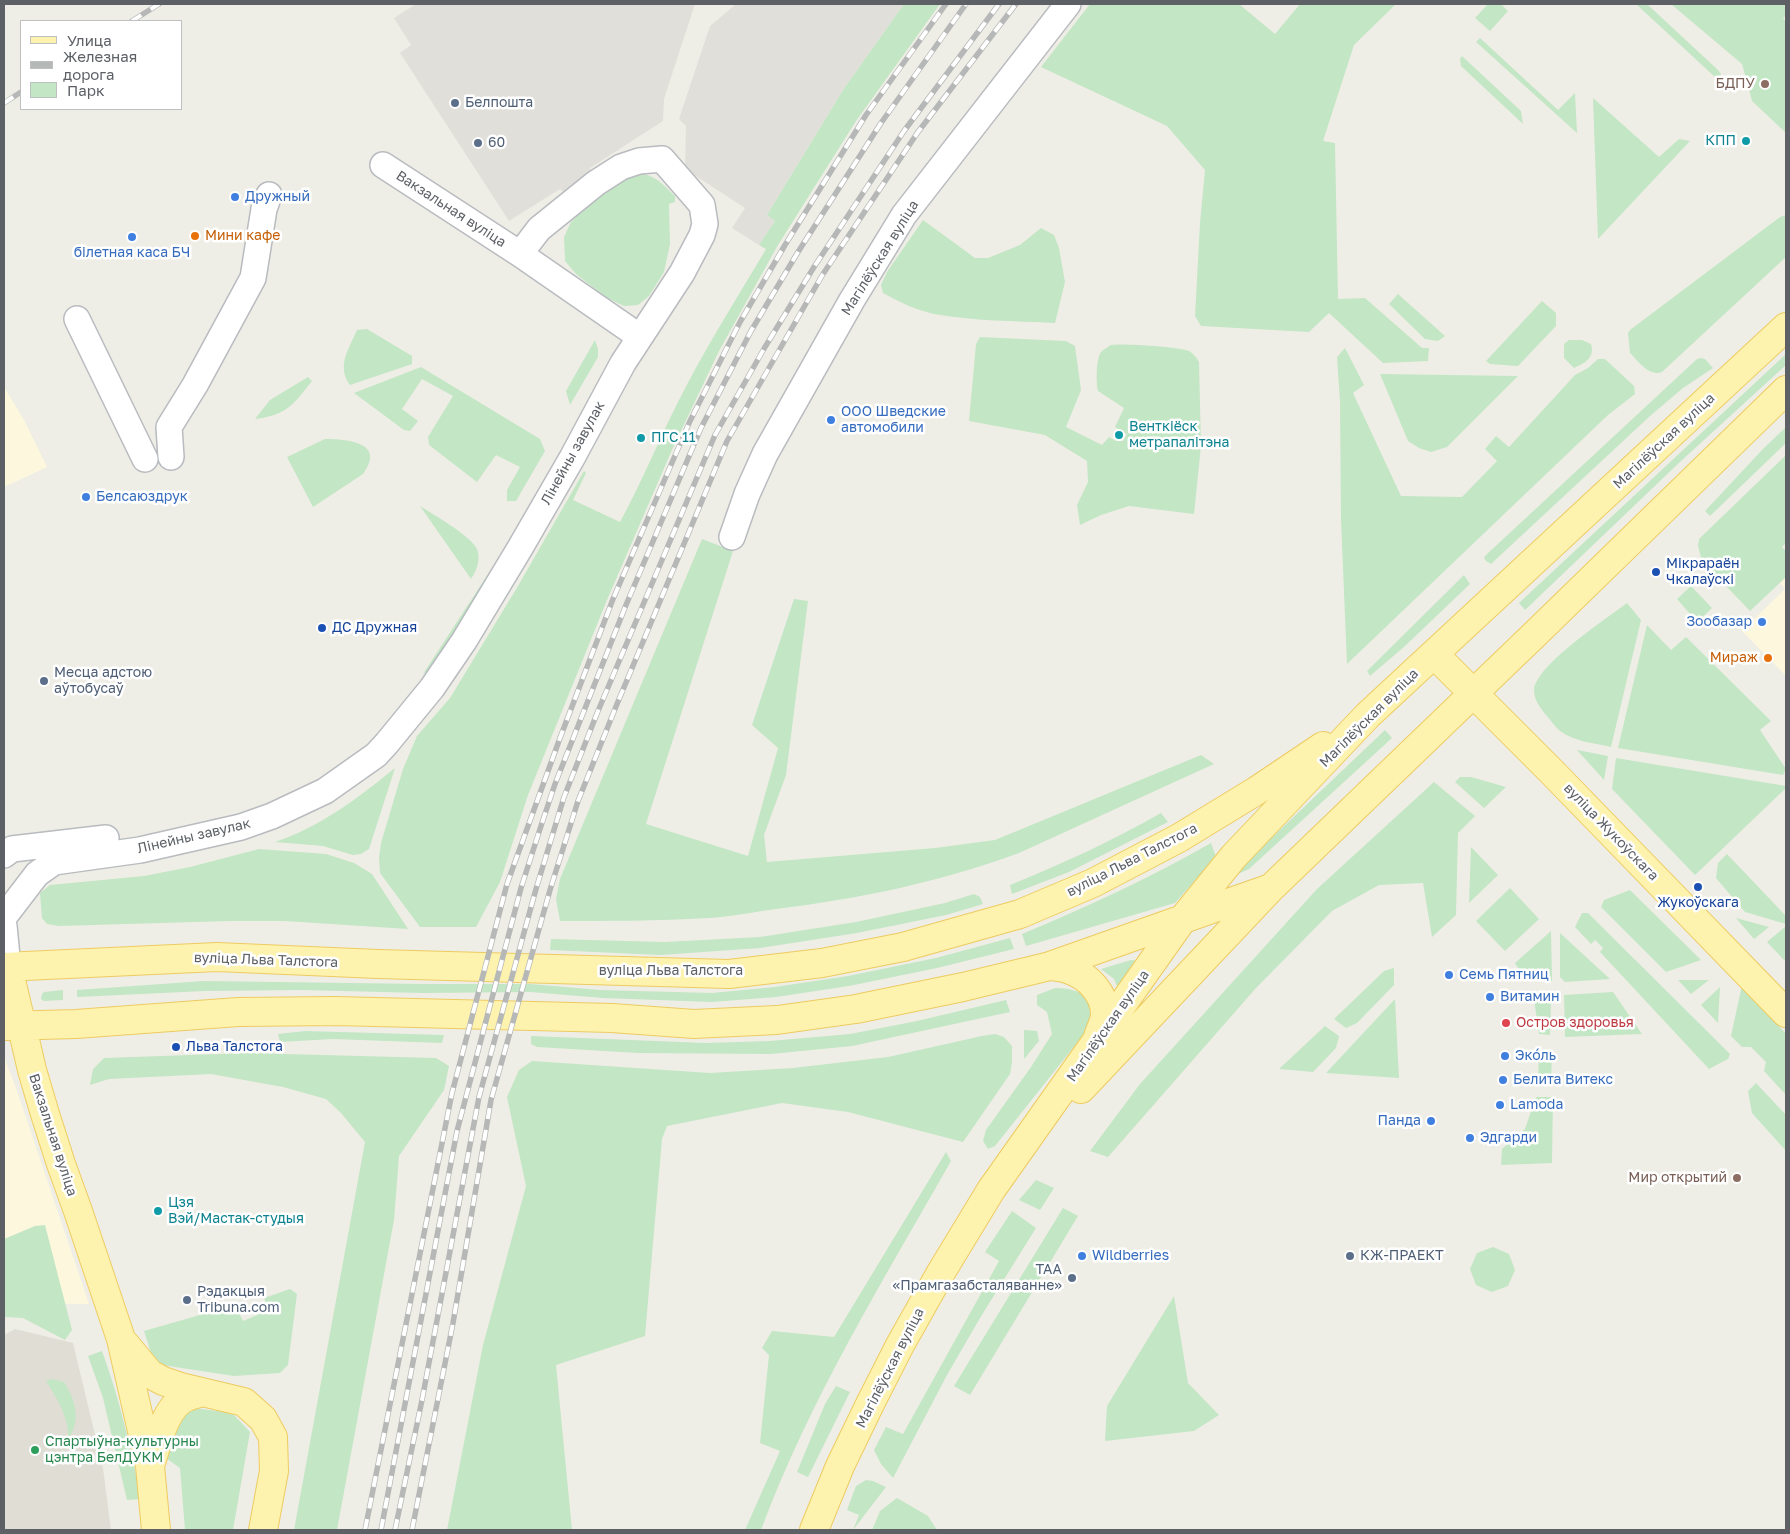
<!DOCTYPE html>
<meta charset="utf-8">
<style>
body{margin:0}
#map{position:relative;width:1790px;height:1534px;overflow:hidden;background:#efeee6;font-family:"Golos Text",sans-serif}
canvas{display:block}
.frame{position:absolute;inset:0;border:5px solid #5d6166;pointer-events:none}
.legend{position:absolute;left:20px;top:20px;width:162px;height:90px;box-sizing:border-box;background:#fff;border:1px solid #bec0c2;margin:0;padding:6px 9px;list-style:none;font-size:15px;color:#5d6166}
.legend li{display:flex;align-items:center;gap:10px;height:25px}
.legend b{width:25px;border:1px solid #bec0c2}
</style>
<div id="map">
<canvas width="1790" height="1534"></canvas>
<div class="frame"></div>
<ul class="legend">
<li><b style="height:6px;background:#fdf3ae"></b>Улица</li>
<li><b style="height:6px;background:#b6b7b7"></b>Железная дорога</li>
<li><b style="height:14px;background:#c3e6c5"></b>Парк</li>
</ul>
</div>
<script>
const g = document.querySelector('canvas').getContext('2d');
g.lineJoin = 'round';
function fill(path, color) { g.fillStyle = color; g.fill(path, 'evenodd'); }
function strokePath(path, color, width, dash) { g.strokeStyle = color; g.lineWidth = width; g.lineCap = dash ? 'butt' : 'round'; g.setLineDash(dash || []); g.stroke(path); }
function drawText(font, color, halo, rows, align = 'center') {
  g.font = font + ' "Golos Text",sans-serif'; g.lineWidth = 5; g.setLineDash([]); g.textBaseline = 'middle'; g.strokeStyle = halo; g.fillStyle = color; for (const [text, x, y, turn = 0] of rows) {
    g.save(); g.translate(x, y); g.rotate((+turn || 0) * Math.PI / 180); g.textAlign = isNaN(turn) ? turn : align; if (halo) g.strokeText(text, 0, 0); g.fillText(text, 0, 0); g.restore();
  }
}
fill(new Path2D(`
 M 4,387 L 24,420 L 47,467 L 4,487 Z
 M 1786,577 L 1786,676 L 1742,631 L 1785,589 L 1780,583 Z
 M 4,1056 L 17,1091 L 89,1304 L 4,1303 Z`), '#fdf7dd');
fill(new Path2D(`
 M 416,4 L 695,4 L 664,99 L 663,121 L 590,168 L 592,177 L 566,194 L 560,189 L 509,221 L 400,53 L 411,45 L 394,18 Z
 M 736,4 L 904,4 L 843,90 L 767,215 L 775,221 L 759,245 L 732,228 L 745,208 L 685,169 L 686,126 L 679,119 L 710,26 Z`), '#e1dfda');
fill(new Path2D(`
 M 15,1329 L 73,1343 L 103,1468 L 111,1530 L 4,1530 L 4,1335 Z`), '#dfddd4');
fill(new Path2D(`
 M 904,4 L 940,4 L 856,121 L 778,245 L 719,351 L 672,450 L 607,600 L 528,795 L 500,882 L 476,927 L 420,927 L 380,873 L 379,858 L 381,843 L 403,769 L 417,736 L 450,698 L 518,586 L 584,471 L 586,473 L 573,500 L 620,522 C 642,482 659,439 680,398 C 706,347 737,298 766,249 L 759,245 L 775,221 L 767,215 L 843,90 Z
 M 1090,4 L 1239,4 L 1275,34 L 1300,4 L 1396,4 L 1354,45 L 1323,141 L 1335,143 L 1338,299 L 1365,298 L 1422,348 L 1429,348 L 1428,361 L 1383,363 L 1329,313 L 1309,332 L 1201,326 L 1195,316 L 1200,223 L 1205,170 L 1167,126 L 1041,67 Z
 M 1488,4 L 1501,4 L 1508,11 L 1490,31 L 1475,18 Z
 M 1636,4 L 1647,4 L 1718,70 L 1721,74 L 1720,77 L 1716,78 Z
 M 1671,4 L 1786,4 L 1786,16 L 1783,18 L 1786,22 L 1786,133 L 1752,101 L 1742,64 Z
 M 1480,38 L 1558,110 L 1575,93 L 1577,133 L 1476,42 Z
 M 1462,56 L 1521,111 L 1523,124 L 1461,66 L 1460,59 Z
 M 1593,98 L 1659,157 L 1679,139 L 1690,141 L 1598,239 Z
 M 638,173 C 657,176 661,183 675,196 L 675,202 L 669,204 L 670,244 L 664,272 L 649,296 L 638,305 L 624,306 L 607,298 L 576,274 L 565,261 L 564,237 L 571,222 L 614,180 Z
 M 1786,215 L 1786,257 L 1662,372 C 1649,377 1638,361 1630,353 L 1628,333 L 1630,330 L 1780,217 Z
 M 923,220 L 975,258 L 988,258 L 1020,245 L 1041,228 L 1054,235 L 1059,248 L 1065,282 L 1055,323 C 1015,321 973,321 934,314 C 916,310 899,302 883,293 L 881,285 L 887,272 Z
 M 1398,294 L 1445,336 L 1438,341 L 1425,339 L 1389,304 Z
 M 1542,301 L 1556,313 L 1556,326 L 1518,366 L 1490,364 L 1486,361 Z
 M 367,329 L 412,356 L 412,364 L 350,385 C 336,366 349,349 357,330 Z
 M 980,337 L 1066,341 L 1075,346 L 1081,390 L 1066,427 L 1102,445 L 1109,437 L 1116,441 L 1123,441 L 1127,434 L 1115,427 L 1124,408 L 1098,391 C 1096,382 1096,359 1101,352 C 1103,350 1109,346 1111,345 C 1120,343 1181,347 1189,351 C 1194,354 1196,357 1199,362 L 1201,446 L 1194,514 L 1129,506 L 1101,515 L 1080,525 L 1077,505 L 1088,482 L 1087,461 L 1045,435 L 969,421 L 976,344 Z
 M 595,340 L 598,349 L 598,357 L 570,405 L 566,391 Z
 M 1569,340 L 1582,340 L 1591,344 C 1595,358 1585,363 1574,368 L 1564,358 L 1564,344 Z
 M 1345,348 L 1364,385 L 1353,393 L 1401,496 L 1462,497 L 1497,461 L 1485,449 L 1496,436 L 1509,447 L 1575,375 L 1588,368 L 1598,359 L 1605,359 L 1634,386 L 1635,394 L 1608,415 L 1347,664 L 1341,520 L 1340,402 L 1337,357 Z
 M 1786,354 L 1786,365 L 1681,461 L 1525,610 L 1519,603 Z
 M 1701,358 L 1705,359 L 1713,368 L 1683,388 L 1650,416 L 1491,564 L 1486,561 L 1484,558 L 1486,555 L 1697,359 Z
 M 421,367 L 540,439 L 545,451 L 516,501 L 507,501 L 507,490 L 520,467 L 496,455 L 477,482 L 429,445 L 428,437 L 453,396 L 422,379 L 402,409 L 418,421 L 410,431 L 404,430 L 354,393 Z
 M 1380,374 L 1518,376 L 1447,447 L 1431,452 L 1419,448 L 1408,441 Z
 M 308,377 L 312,381 C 293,405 287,415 255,419 L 270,400 Z
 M 1786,427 L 1786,443 L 1710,516 L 1705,511 L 1763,449 Z
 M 325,439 C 346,439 387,442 363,474 L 313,507 L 287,457 Z
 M 1786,455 L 1786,543 L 1782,547 L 1786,551 L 1786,577 L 1750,611 L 1702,561 L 1698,546 L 1699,539 Z
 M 420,506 C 433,514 472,537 477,549 C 481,559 477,570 471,579 Z
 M 702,539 L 733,551 L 646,824 L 748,856 L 778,748 L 752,725 L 794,599 L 808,601 L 786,775 L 764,835 L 767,862 L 935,848 L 995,840 L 1201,755 L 1214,764 L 1019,853 C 941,882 858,899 776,909 C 753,912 730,917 708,918 C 658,921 609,921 560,921 L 556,899 L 560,879 Z
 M 490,571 L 490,578 L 432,668 L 423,674 Z
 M 1464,575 L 1470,584 L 1405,646 L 1370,676 L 1367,671 Z
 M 1691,586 L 1712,608 L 1697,622 L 1677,599 Z
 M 1627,603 L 1641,620 L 1611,747 C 1594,743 1575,742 1560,731 C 1555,727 1550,719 1545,714 C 1540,707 1534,700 1534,690 C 1536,665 1606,619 1627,603 Z
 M 1647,625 L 1671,650 L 1686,637 L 1771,721 L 1760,730 L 1786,769 L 1783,775 L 1618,748 Z
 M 1385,730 L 1392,738 L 1249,869 L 1238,874 L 1243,865 Z
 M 1577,750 L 1608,756 L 1604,780 Z
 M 1616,758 L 1786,786 L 1786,788 L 1695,875 L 1612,789 Z
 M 395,768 L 369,849 L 361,854 L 353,855 L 323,846 L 275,842 C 320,827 358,798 395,768 Z
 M 1460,777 L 1471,777 L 1506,787 L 1484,808 L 1455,782 Z
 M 1434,782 L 1475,816 L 1458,833 L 1456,915 L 1432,937 L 1423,883 L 1379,885 L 1332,911 L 1256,988 L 1108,1157 L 1090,1151 L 1140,1084 L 1317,889 Z
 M 1161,813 L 1168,822 L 1069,872 L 1012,894 L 1010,885 C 1062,864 1112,841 1161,813 Z
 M 1211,843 L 1216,857 L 1175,903 L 1026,946 L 1022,934 C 1087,907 1150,878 1211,843 Z
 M 1471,847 L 1498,875 L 1469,903 Z
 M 259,849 L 326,854 L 354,863 L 372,874 L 408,929 L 285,921 L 229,921 L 59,926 L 47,924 L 42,918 L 40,893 L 50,885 L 144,876 L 190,867 Z
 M 1727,854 L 1786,916 L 1786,924 L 1745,912 L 1716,878 L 1718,863 Z
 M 1510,888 L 1539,919 L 1505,951 L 1476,921 Z
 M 1630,890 L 1701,960 L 1666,972 L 1601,907 L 1604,900 Z
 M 974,894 L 980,897 L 983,904 L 946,915 L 857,933 L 760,948 L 661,955 L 550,950 L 551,939 L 665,942 L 760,937 L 856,922 L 945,903 Z
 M 1582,913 L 1588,913 L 1730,1054 L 1728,1059 L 1709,1069 L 1600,952 L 1603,948 L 1595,940 L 1591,944 L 1575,927 Z
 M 1736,918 L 1769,927 L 1754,939 Z
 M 1786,926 L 1786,959 L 1784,960 L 1767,942 Z
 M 1551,931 L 1552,981 L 1526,981 L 1515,963 Z
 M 1560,933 L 1610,979 L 1565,982 L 1560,977 Z
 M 1010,938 L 1014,949 L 937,968 L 849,986 L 776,997 L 712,1002 L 603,998 L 530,992 L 423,993 L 303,990 L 205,991 L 77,997 L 77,990 L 204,981 L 423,984 L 530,984 L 600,990 L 712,993 L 775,987 L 848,976 L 936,958 Z
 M 1131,960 L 1141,961 L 1119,991 L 1114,979 L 1101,969 Z
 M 1394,968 L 1394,985 L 1357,1023 L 1346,1028 L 1334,1019 L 1384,971 Z
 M 1678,980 L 1709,980 L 1691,994 Z
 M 1742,985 L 1786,1034 L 1786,1095 L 1764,1071 L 1766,1062 L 1751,1047 L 1742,1047 L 1731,1036 Z
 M 1720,987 L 1718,1023 L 1701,1005 Z
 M 1055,988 C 1087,988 1102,1004 1084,1034 L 995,1146 L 988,1149 L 983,1141 L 986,1130 L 1031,1067 L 1052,1034 L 1047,1012 L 1037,1005 L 1037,995 Z
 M 63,990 L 63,1000 L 44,1001 L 41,999 L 42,994 L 44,992 Z
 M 1613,992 L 1642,1034 L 1565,1037 L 1564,995 Z
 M 1395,999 L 1399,1078 L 1326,1073 Z
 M 1534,999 L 1551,1000 L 1550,1035 L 1539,1034 Z
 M 1006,1000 L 1010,1012 L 852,1046 L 771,1054 L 638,1053 L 537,1047 L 531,1044 L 531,1036 L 706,1043 L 770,1041 L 850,1034 L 917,1021 Z
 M 1325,1026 L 1339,1036 L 1336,1048 L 1313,1072 L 1279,1069 Z
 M 1024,1030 L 1037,1031 L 1039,1041 L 1024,1059 Z
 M 305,1031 L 444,1035 L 442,1043 L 333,1039 L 280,1042 L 278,1034 Z
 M 995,1034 L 1004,1037 L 1012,1046 L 1012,1062 L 1010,1074 L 963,1142 L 848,1112 L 782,1103 L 667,1126 L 662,1139 L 645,1336 L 556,1365 L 572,1530 L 447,1530 L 483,1345 L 526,1186 L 507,1097 L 519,1070 L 532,1061 L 710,1073 L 793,1068 L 888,1057 L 982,1036 Z
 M 1539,1051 L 1552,1052 L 1551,1082 L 1538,1081 Z
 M 247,1053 L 436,1058 L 449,1066 L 444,1090 L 399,1156 L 394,1220 L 337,1530 L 294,1530 L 365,1142 L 341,1113 L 326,1099 L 283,1087 L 211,1074 L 109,1079 L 90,1085 L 93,1069 L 104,1058 Z
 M 1756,1083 L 1786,1115 L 1786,1151 L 1752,1113 L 1748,1091 Z
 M 1536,1097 L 1553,1097 L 1552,1163 L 1501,1165 L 1502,1149 L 1525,1129 Z
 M 946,1152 L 951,1161 C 883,1281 809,1400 761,1530 L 745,1530 L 780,1451 L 760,1443 L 769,1355 L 762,1348 L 772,1331 L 834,1337 Z
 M 1036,1180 L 1054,1188 L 1040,1210 L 1019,1200 Z
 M 1063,1208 L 1078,1216 L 970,1395 L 954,1386 Z
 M 1012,1211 L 1036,1228 L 980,1318 L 947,1375 L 893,1478 L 881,1464 L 874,1450 L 886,1427 L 903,1434 L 999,1261 L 985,1252 Z
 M 45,1225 L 72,1330 L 65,1340 L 23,1318 L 4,1317 L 4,1239 L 35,1226 Z
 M 1493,1247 L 1509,1254 L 1515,1270 L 1508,1286 L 1492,1292 L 1476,1285 L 1470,1269 L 1477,1253 Z
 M 290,1289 L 297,1294 L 288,1365 L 280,1373 L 234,1376 L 162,1365 L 151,1353 L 144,1331 L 235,1305 L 243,1321 L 269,1310 L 264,1298 Z
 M 1174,1296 L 1188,1383 L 1219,1415 L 1194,1431 L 1105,1441 L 1107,1406 Z
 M 102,1351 C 120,1400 131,1449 141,1499 L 127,1500 L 103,1398 L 88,1356 Z
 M 52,1379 L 64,1382 C 76,1401 81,1420 68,1440 C 70,1419 57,1398 46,1381 Z
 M 836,1386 L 850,1392 L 808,1477 L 797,1472 L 825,1404 Z
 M 194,1408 L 232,1413 L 250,1432 L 233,1530 L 185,1530 L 180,1468 L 163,1456 L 184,1412 Z
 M 866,1480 L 873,1481 L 886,1487 L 853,1530 L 859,1515 L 847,1510 L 856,1486 Z
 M 897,1498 L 928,1516 L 937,1530 L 872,1530 L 880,1511 Z`), '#c3e6c5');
const minor = new Path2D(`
 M 383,165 L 520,254 L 640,337
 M 77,319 L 145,459
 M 171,457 L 169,427 L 195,385 L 253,278 L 264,209 L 269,195
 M 732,537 L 747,494 L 765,454 L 852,300 L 904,215 L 1068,4
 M 4,855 L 12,849 L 106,838
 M 4,917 L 37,874 L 54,862 L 140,850 L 241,827 L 272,816 L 325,791 L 376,755 L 387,743 L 432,688 L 464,641 L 520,548 L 572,458 L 623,363 L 682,273 L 702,235 L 705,224 L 702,205 L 662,159 L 639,161 L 621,167 L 596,183 L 539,229 L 520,254
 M 4,926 L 8,967`);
const major = new Path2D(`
 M 1434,654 L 1551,771 L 1786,1013
 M 1050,966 C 1057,967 1064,967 1070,970 C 1088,976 1105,994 1105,1014 C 1105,1021 1100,1030 1098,1037
 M 4,967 L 217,957 L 378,964 L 729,974 L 822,963 L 903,947 L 1020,914 L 1093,883 L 1179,838 L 1256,791 L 1323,746
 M 8,967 L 32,1070 L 45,1114 L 61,1164 L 78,1211 L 121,1339 L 150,1466 L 156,1530
 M 4,1026 L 76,1024 L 238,1012 L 336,1011 L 612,1018 L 694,1024 L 777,1020 L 856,1009 L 963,987 L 1050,966 L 1271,888
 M 1081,1089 L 1271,888 L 1533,636 L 1786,390
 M 125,1344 L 150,1374 L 163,1381 L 181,1387 L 244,1402 L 263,1419 L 273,1437 L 274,1471 L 263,1530
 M 150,1466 C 157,1445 165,1405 187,1397 C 191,1395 197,1394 202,1392
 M 814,1530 L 840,1466 L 870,1404 L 900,1345 L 940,1274 L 991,1190 L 1182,920 L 1234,856 L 1368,715 L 1786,327`);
strokePath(minor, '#b8bbbf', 28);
strokePath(major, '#eecb61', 30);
strokePath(minor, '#fff', 25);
strokePath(major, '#fdf3ae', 28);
const rail = new Path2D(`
 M 132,21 L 159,4
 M 4,103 L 21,92
 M 365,1530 L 452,1093 L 507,884 L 560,738 L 613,599 L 690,421 L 740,322 L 785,245 L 866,115 L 946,4
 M 381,1530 L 457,1131 L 521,888 L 539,832 L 555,784 L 626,605 L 701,428 L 751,331 L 798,252 L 881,123 L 966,4
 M 395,1530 L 422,1400 L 479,1097 L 536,889 L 564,797 L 598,711 L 715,435 L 765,347 L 814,267 L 904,131 L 999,4
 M 412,1530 L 453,1323 L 491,1100 L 550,890 L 578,801 L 617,704 L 727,441 L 823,274 L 918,132 L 1016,4`);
strokePath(rail, '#b6b7b7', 5.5);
strokePath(rail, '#fff', 4, [11]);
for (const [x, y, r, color] of [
 [1765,84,5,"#8d6e63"],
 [455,103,5,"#5c6f8a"],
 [1746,141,5,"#0f9aa8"],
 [478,143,5,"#5c6f8a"],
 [235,197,5,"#3f7fe0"],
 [195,236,5,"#e8710a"],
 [132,237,5,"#3f7fe0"],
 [831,420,5,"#3f7fe0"],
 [1119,435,5,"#0f9aa8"],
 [641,438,5,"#0f9aa8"],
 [86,497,5,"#3f7fe0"],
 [1656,572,5,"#1a4fb4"],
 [1762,622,5,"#3f7fe0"],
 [322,628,5,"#1a4fb4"],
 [1768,658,5,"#e8710a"],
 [44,681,5,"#5c6f8a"],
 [1698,887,5,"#1a4fb4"],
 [1449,975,5,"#3f7fe0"],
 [1490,997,5,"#3f7fe0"],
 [1506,1023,5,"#e0444e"],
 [176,1047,5,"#1a4fb4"],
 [1505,1056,5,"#3f7fe0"],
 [1503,1080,5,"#3f7fe0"],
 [1500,1105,5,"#3f7fe0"],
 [1431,1121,5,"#3f7fe0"],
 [1470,1138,5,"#3f7fe0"],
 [1737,1178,5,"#8d6e63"],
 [158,1211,5,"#0f9aa8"],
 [1082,1256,5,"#3f7fe0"],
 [1350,1256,5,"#5c6f8a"],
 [1072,1278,5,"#5c6f8a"],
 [187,1300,5,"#5c6f8a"],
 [35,1450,5,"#2e9e5b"]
]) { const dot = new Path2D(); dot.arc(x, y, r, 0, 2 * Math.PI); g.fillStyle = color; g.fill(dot); strokePath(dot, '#fff', 2); }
drawText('14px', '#785e54', '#fff', [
 ["БДПУ",1755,84],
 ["Мир открытий",1727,1178]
], 'right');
drawText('14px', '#4e5e75', '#fff', [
 ["Белпошта",465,103],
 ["60",488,143],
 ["Месца адстою",54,673],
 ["аўтобусаў",54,689],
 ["КЖ-ПРАЕКТ",1360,1256],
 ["ТАА",1062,1270,"right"],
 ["«Прамгазабсталяванне»",1062,1286,"right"],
 ["Рэдакцыя",197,1292],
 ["Tribuna.com",197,1308]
], 'left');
drawText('14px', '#0d838f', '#fff', [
 ["КПП",1736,141,"right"],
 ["Венткіёск",1129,427],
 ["метрапалітэна",1129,443],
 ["ПГС 11",651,438],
 ["Цзя",168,1203],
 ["Вэй/Мастак-студыя",168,1219]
], 'left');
drawText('14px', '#366cbe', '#fff', [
 ["Дружный",245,197],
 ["білетная каса БЧ",132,253,"center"],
 ["ООО Шведские",841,412],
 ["автомобили",841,428],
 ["Белсаюздрук",96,497],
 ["Зообазар",1752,622,"right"],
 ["Семь Пятниц",1459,975],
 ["Витамин",1500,997],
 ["Эко́ль",1515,1056],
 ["Белита Витекс",1513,1080],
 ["Lamoda",1510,1105],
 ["Панда",1421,1121,"right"],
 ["Эдгарди",1480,1138],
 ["Wildberries",1092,1256]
], 'left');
drawText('14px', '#5d6166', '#fff', [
 ["Вакзальная вуліца",451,209,33],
 ["Магілёўская вуліца",880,258,-58],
 ["Магілёўская вуліца",1664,441,-43],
 ["Лінейны завулак",573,453,-61],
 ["Магілёўская вуліца",1369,718,-45],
 ["вуліца Жукоўскага",1611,832,46],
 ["Лінейны завулак",194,836,-13],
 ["вуліца Льва Талстога",1132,860,-27],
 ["вуліца Льва Талстога",266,960,2],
 ["вуліца Льва Талстога",671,971],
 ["Магілёўская вуліца",1108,1026,-55],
 ["Вакзальная вуліца",53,1135,72],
 ["Магілёўская вуліца",890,1368,-63]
]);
drawText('14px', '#c56008', '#fff', [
 ["Мини кафе",205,236],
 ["Мираж",1758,658,"right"]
], 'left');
drawText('14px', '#164399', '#fff', [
 ["Мікрараён",1666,564],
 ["Чкалаўскі",1666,580],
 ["ДС Дружная",332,628],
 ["Жукоўскага",1698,903,"center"],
 ["Льва Талстога",186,1047]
], 'left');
drawText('14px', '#be3a42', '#fff', [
 ["Остров здоровья",1516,1023]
], 'left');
drawText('14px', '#27864d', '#fff', [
 ["Спартыўна-культурны",45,1442],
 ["цэнтра БелДУКМ",45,1458]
], 'left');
</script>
